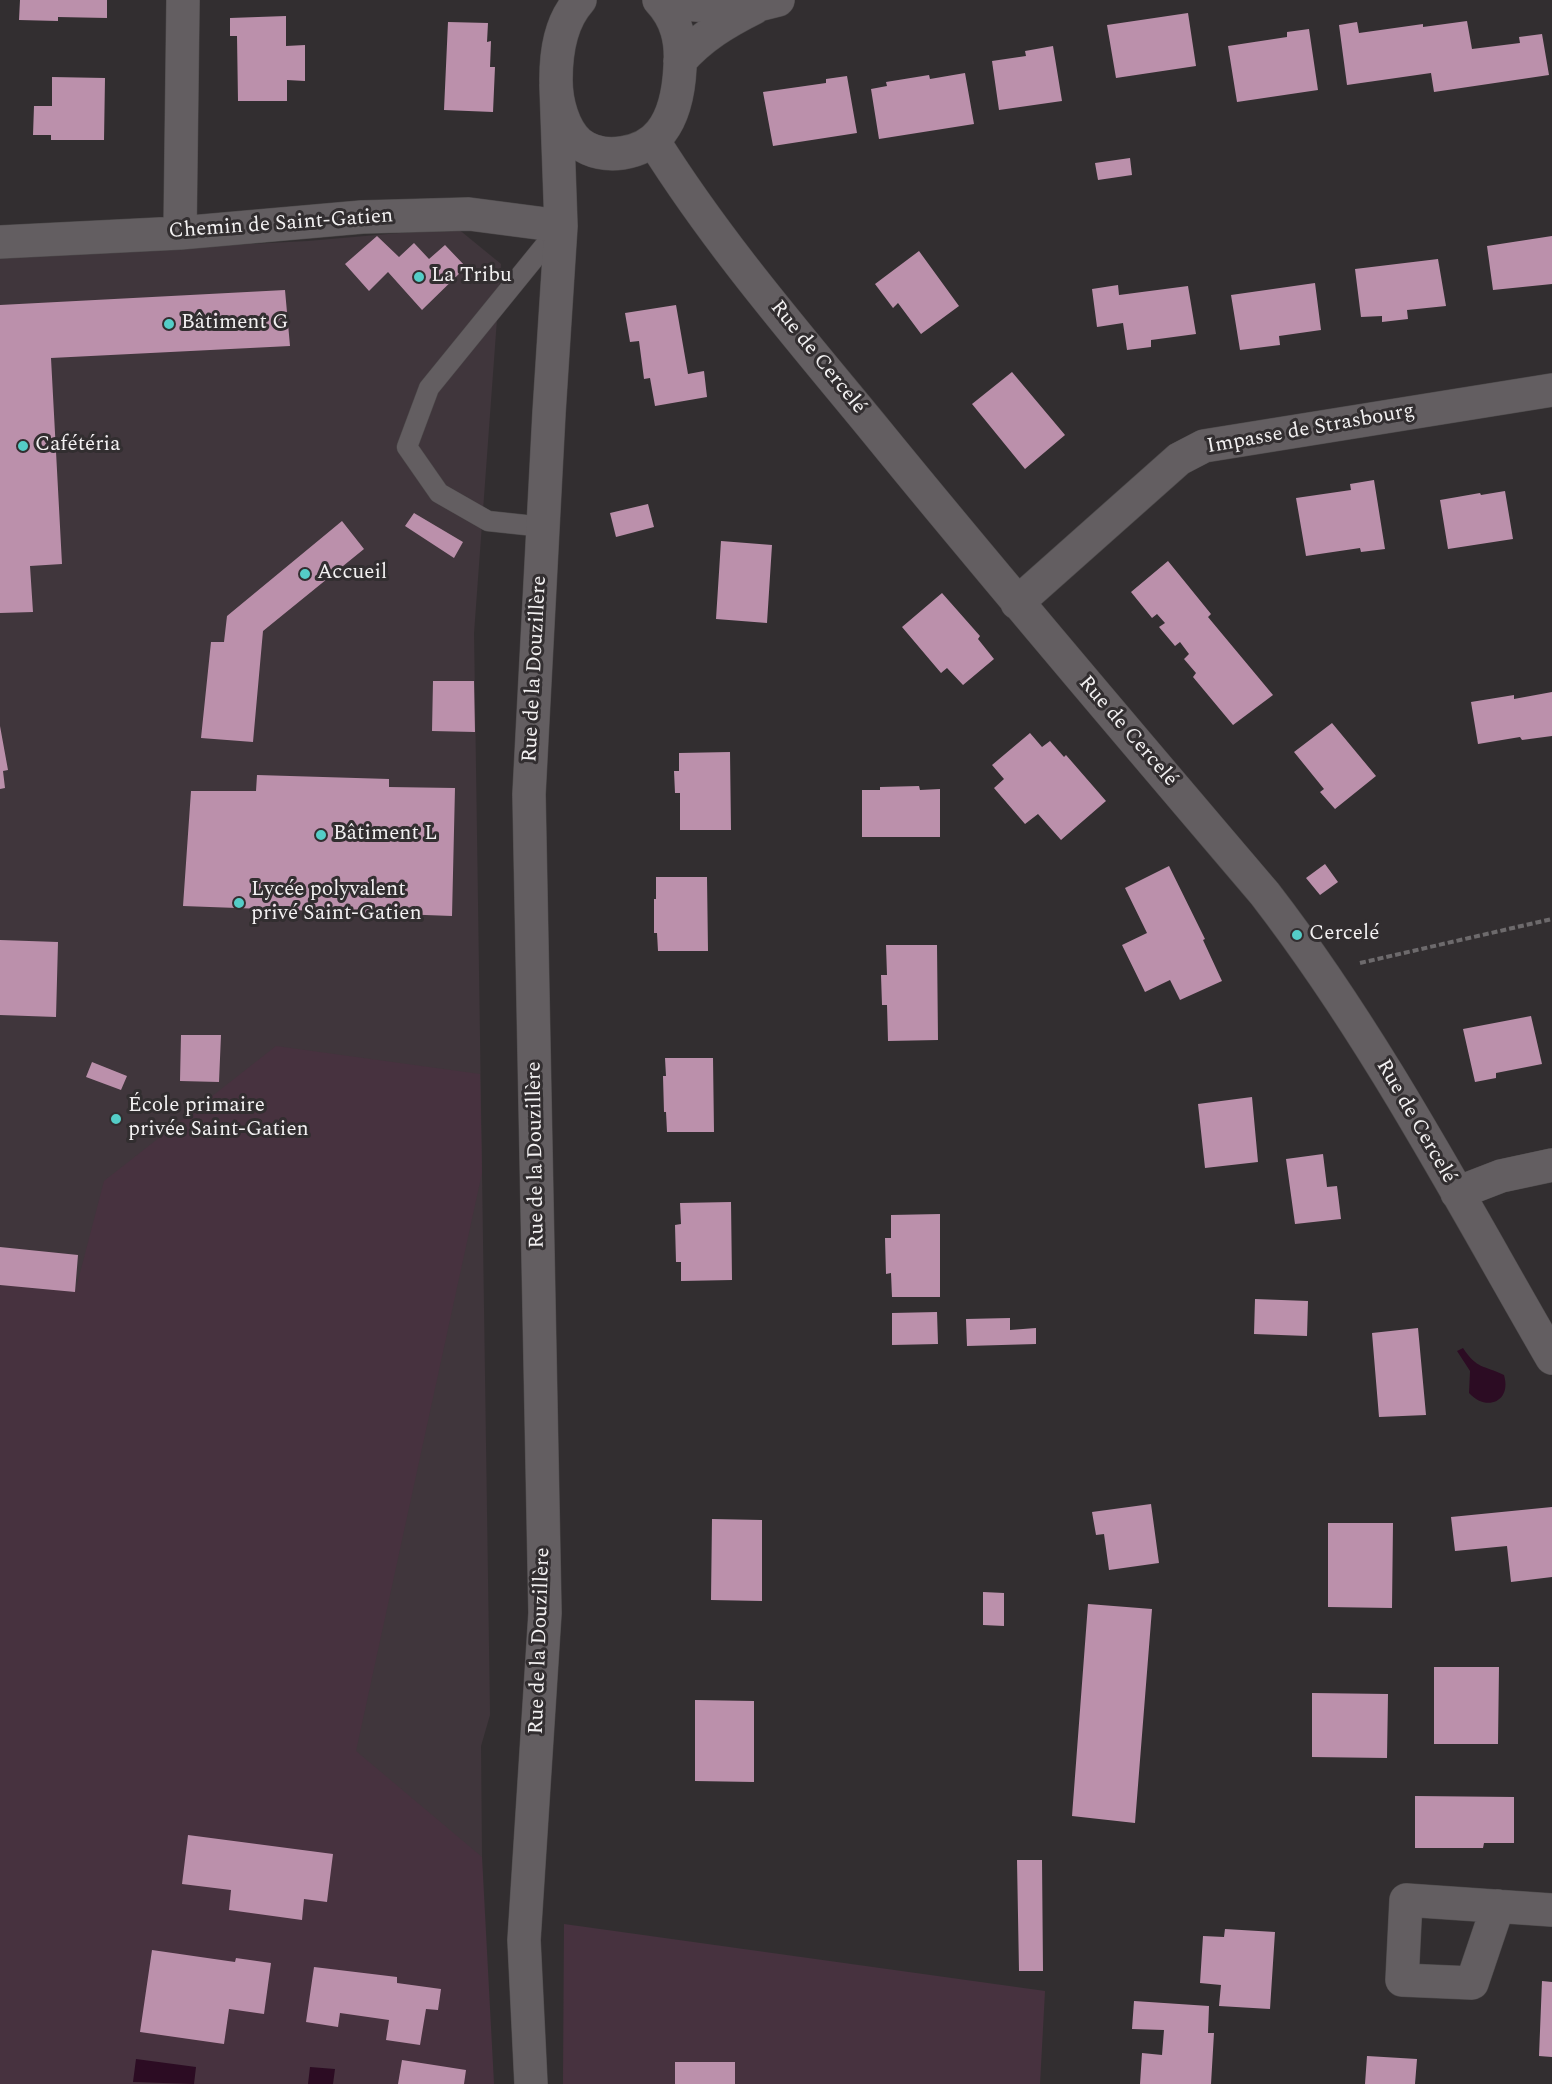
<!DOCTYPE html>
<meta charset="utf-8">
<style>
body{margin:0}
canvas{display:block;background:#322e30}
</style>
<canvas width="1552" height="2084"></canvas>
<script>
const g = document.querySelector('canvas').getContext('2d');
g.lineJoin = 'round';
function fill(path, color) { g.fillStyle = color; g.fill(path, 'evenodd'); }
function strokePath(path, color, width, dash) { g.strokeStyle = color; g.lineWidth = width; g.lineCap = dash ? 'butt' : 'round'; g.setLineDash(dash || []); g.stroke(path); }
function drawText(font, color, halo, rows, align = 'center') {
  g.font = font + ' Spectral,serif'; g.lineWidth = 6; g.setLineDash([]); g.textBaseline = 'middle'; g.strokeStyle = halo; g.fillStyle = color; for (const [text, x, y, turn = 0] of rows) {
    g.save(); g.translate(x, y); g.rotate((+turn || 0) * Math.PI / 180); g.textAlign = isNaN(turn) ? turn : align; if (halo) g.strokeText(text, 0, 0); g.fillText(text, 0, 0); g.restore();
  }
}
fill(new Path2D(`
 M 457,228 L 501,264 L 474,633 L 490,1715 L 481,1746 L 482,1857 L 0,1787 L 0,257 L 308,241 Z`), '#40363c');
fill(new Path2D(`
 M 276,1046 L 480,1074 L 482,1173 L 356,1751 L 482,1857 L 494,2084 L 0,2084 L 0,1285 L 75,1292 L 104,1181 Z
 M 564,1924 L 1045,1991 L 1040,2084 L 563,2084 Z`), '#47323f');
fill(new Path2D(`
 M 1463,1348 C 1477,1369 1483,1365 1504,1375 C 1512,1402 1486,1412 1469,1393 L 1470,1371 L 1457,1351 Z
 M 136,2059 L 196,2067 L 194,2084 L 133,2082 Z
 M 310,2067 L 335,2069 L 333,2084 L 308,2084 Z`), '#2c0c23');
fill(new Path2D(`
 M 20,0 L 107,0 L 107,18 L 58,17 L 58,21 L 19,20 Z
 M 1188,13 L 1196,66 L 1116,78 L 1107,25 Z
 M 286,16 L 286,46 L 305,45 L 305,81 L 287,80 L 287,101 L 238,101 L 237,36 L 230,36 L 230,18 Z
 M 1467,21 L 1472,49 L 1520,43 L 1519,37 L 1542,34 L 1549,75 L 1434,92 L 1431,73 L 1347,85 L 1339,25 L 1357,22 L 1359,33 L 1423,24 L 1423,27 Z
 M 448,22 L 488,23 L 487,42 L 491,41 L 490,67 L 495,67 L 493,112 L 444,110 Z
 M 1309,29 L 1318,90 L 1237,102 L 1228,46 L 1287,37 L 1287,32 Z
 M 1053,46 L 1062,101 L 999,110 L 992,61 L 1026,56 L 1025,51 Z
 M 965,73 L 974,124 L 879,139 L 871,89 L 887,86 L 886,82 L 929,75 L 930,79 Z
 M 847,76 L 857,133 L 773,146 L 763,92 L 826,83 L 826,79 Z
 M 52,77 L 105,78 L 104,140 L 51,140 L 51,135 L 33,135 L 34,106 L 52,106 Z
 M 1130,158 L 1132,175 L 1098,180 L 1095,163 Z
 M 377,236 L 399,257 L 414,243 L 429,259 L 445,245 L 466,267 L 422,310 L 388,272 L 369,291 L 345,264 Z
 M 1552,236 L 1552,284 L 1493,290 L 1487,246 Z
 M 919,251 L 959,306 L 921,334 L 898,303 L 893,308 L 875,284 Z
 M 1438,259 L 1446,306 L 1407,310 L 1408,319 L 1382,322 L 1382,316 L 1361,317 L 1355,269 Z
 M 1315,283 L 1321,330 L 1279,336 L 1280,345 L 1240,350 L 1231,295 Z
 M 1118,285 L 1119,295 L 1188,286 L 1196,334 L 1151,340 L 1151,347 L 1127,350 L 1123,323 L 1097,327 L 1092,289 Z
 M 285,290 L 290,346 L 51,358 L 62,564 L 30,566 L 33,612 L 0,613 L 0,305 Z
 M 676,305 L 688,374 L 704,371 L 707,397 L 655,406 L 650,378 L 644,379 L 639,341 L 630,342 L 625,313 Z
 M 1012,372 L 1065,435 L 1025,469 L 972,404 Z
 M 1374,480 L 1385,549 L 1361,552 L 1360,548 L 1306,556 L 1296,498 L 1351,490 L 1350,484 Z
 M 1505,491 L 1513,539 L 1448,549 L 1440,500 L 1480,493 L 1481,495 Z
 M 648,504 L 654,527 L 616,537 L 610,513 Z
 M 414,513 L 463,542 L 454,558 L 405,526 Z
 M 342,521 L 364,549 L 263,631 L 253,742 L 201,738 L 211,642 L 224,642 L 227,616 Z
 M 721,541 L 772,545 L 767,623 L 716,619 Z
 M 1168,561 L 1211,614 L 1208,617 L 1273,695 L 1233,725 L 1193,677 L 1196,673 L 1184,659 L 1189,654 L 1180,642 L 1175,646 L 1159,627 L 1165,623 L 1157,614 L 1152,618 L 1131,592 Z
 M 942,593 L 980,636 L 978,639 L 994,659 L 963,685 L 947,668 L 941,673 L 902,627 Z
 M 433,681 L 474,681 L 475,732 L 432,731 Z
 M 1552,692 L 1552,736 L 1522,740 L 1520,737 L 1478,744 L 1471,702 L 1514,695 L 1514,699 Z
 M 1332,723 L 1376,776 L 1335,809 L 1320,792 L 1324,789 L 1294,752 Z
 M 0,726 L 8,770 L 3,771 L 5,788 L 0,789 Z
 M 1030,733 L 1042,747 L 1050,741 L 1064,757 L 1066,755 L 1106,801 L 1061,840 L 1038,814 L 1025,824 L 994,788 L 1004,779 L 992,765 Z
 M 730,752 L 731,830 L 680,830 L 680,793 L 675,793 L 674,771 L 679,771 L 679,753 Z
 M 257,775 L 389,779 L 389,787 L 455,788 L 452,916 L 183,906 L 191,791 L 256,791 Z
 M 919,786 L 920,790 L 940,789 L 940,837 L 862,837 L 862,790 L 880,790 L 880,787 Z
 M 1325,864 L 1338,882 L 1320,895 L 1306,878 Z
 M 1169,866 L 1205,939 L 1203,940 L 1222,981 L 1180,1000 L 1170,980 L 1145,992 L 1122,945 L 1147,933 L 1125,888 Z
 M 656,877 L 707,877 L 708,951 L 658,951 L 657,933 L 654,933 L 654,899 L 656,899 Z
 M 0,940 L 58,942 L 56,1017 L 0,1015 Z
 M 886,945 L 937,945 L 938,1040 L 888,1041 L 887,1005 L 882,1005 L 881,975 L 887,975 Z
 M 1531,1016 L 1542,1064 L 1496,1073 L 1496,1078 L 1475,1082 L 1463,1029 Z
 M 181,1035 L 221,1035 L 219,1082 L 180,1081 Z
 M 665,1058 L 713,1058 L 714,1132 L 667,1132 L 666,1112 L 664,1112 L 663,1076 L 666,1076 Z
 M 92,1062 L 127,1076 L 121,1090 L 86,1077 Z
 M 1252,1097 L 1258,1162 L 1205,1168 L 1198,1104 Z
 M 1323,1154 L 1327,1187 L 1337,1186 L 1341,1219 L 1295,1224 L 1286,1159 Z
 M 731,1202 L 732,1280 L 681,1281 L 681,1262 L 676,1262 L 675,1225 L 681,1224 L 680,1203 Z
 M 940,1214 L 940,1297 L 892,1297 L 891,1273 L 886,1274 L 885,1238 L 891,1238 L 891,1215 Z
 M 0,1247 L 78,1255 L 75,1292 L 0,1285 Z
 M 1255,1299 L 1308,1301 L 1307,1336 L 1254,1334 Z
 M 937,1312 L 938,1344 L 892,1345 L 892,1313 Z
 M 1010,1318 L 1010,1330 L 1036,1328 L 1036,1344 L 967,1346 L 966,1319 Z
 M 1418,1328 L 1426,1415 L 1379,1417 L 1372,1333 Z
 M 1151,1504 L 1159,1563 L 1109,1570 L 1104,1534 L 1096,1535 L 1092,1512 Z
 M 1552,1507 L 1552,1577 L 1511,1582 L 1507,1546 L 1455,1551 L 1451,1517 Z
 M 712,1519 L 762,1520 L 762,1601 L 711,1600 Z
 M 1328,1523 L 1393,1523 L 1392,1608 L 1328,1607 Z
 M 983,1592 L 1004,1593 L 1004,1626 L 983,1625 Z
 M 1088,1604 L 1152,1609 L 1135,1823 L 1072,1816 Z
 M 1434,1667 L 1499,1667 L 1498,1744 L 1434,1744 Z
 M 1312,1693 L 1388,1694 L 1387,1758 L 1312,1757 Z
 M 695,1700 L 754,1701 L 754,1782 L 695,1781 Z
 M 1415,1796 L 1514,1797 L 1514,1843 L 1484,1843 L 1483,1848 L 1415,1848 Z
 M 188,1835 L 333,1854 L 327,1902 L 304,1899 L 302,1920 L 229,1910 L 231,1890 L 182,1884 Z
 M 1017,1860 L 1042,1860 L 1043,1971 L 1019,1971 Z
 M 1225,1929 L 1275,1932 L 1270,2009 L 1219,2006 L 1221,1985 L 1200,1983 L 1203,1936 L 1224,1937 Z
 M 152,1950 L 235,1962 L 236,1958 L 271,1963 L 264,2014 L 229,2009 L 224,2044 L 140,2032 Z
 M 314,1967 L 397,1977 L 397,1983 L 441,1989 L 438,2010 L 426,2009 L 420,2045 L 386,2040 L 389,2020 L 340,2013 L 338,2027 L 306,2022 Z
 M 1542,1981 L 1552,1982 L 1552,2057 L 1539,2056 Z
 M 1134,2001 L 1209,2006 L 1208,2033 L 1214,2033 L 1211,2084 L 1140,2084 L 1142,2053 L 1162,2055 L 1164,2030 L 1132,2029 Z
 M 1367,2056 L 1417,2059 L 1415,2084 L 1365,2084 Z
 M 402,2060 L 466,2070 L 464,2084 L 398,2084 Z
 M 675,2062 L 735,2062 L 735,2084 L 675,2084 Z`), '#bb90ab');
const lane = new Path2D(`
 M 544,527 L 488,521 L 439,493 L 407,447 L 429,388 L 559,228`);
const street = new Path2D(`
 M 580,0 C 560,22 556,52 556,80 C 556,101 563,129 579,143 C 603,162 644,154 661,132 C 675,114 679,88 680,67 C 682,41 677,19 659,0
 M 661,2 L 733,8 L 758,5 L 778,0
 M 680,61 C 701,37 726,22 754,8
 M 653,140 C 718,244 798,336 876,431 C 1003,587 1134,740 1265,894 C 1376,1038 1461,1201 1552,1358
 M 180,233 L 183,0
 M 0,242 L 180,233 L 362,217 L 469,214 L 561,226
 M 1017,603 L 1179,459 L 1204,446 L 1552,390
 M 1457,1193 L 1501,1176 L 1552,1165
 M 1498,1906 L 1472,1983 L 1402,1980 L 1406,1900 L 1552,1910
 M 531,2084 L 524,1940 L 545,1613 L 529,794 L 549,413 L 561,226 L 556,85`);
strokePath(lane, '#4e4b4c', 21);
strokePath(street, '#4e4b4c', 34);
strokePath(new Path2D(`
 M 1360,963 L 1552,919`), '#6d6a6c', 4, [6, 3]);
strokePath(lane, '#635e61', 20);
strokePath(street, '#635e61', 33);
for (const [x, y, r, color] of [
 [419,277,6,"#54cdc7"],
 [169,324,6,"#54cdc7"],
 [23,446,6,"#54cdc7"],
 [305,574,6,"#54cdc7"],
 [321,835,6,"#54cdc7"],
 [239,903,6,"#54cdc7"],
 [1297,935,6,"#54cdc7"],
 [116,1119,6,"#54cdc7"]
]) { const dot = new Path2D(); dot.arc(x, y, r, 0, 2 * Math.PI); g.fillStyle = color; g.fill(dot); strokePath(dot, '#322e30', 2); }
drawText('21px', '#f3f1f2', '#322e30', [
 ["Chemin de Saint-Gatien",281,225,-4],
 ["Rue de Cercelé",817,358,51],
 ["Impasse de Strasbourg",1311,430,-10],
 ["Rue de la Douzillère",536,669,-87],
 ["Rue de Cercelé",1127,732,49],
 ["Rue de Cercelé",1415,1122,60],
 ["Rue de la Douzillère",537,1155,-91],
 ["Rue de la Douzillère",541,1641,-88]
]);
drawText('21px', '#f3f1f2', '#322e30', [
 ["La Tribu",431,277],
 ["Bâtiment G",181,324],
 ["Cafétéria",35,446],
 ["Accueil",317,574],
 ["Bâtiment L",333,835],
 ["Lycée polyvalent",251,891],
 ["privé Saint-Gatien",251,915],
 ["Cercelé",1309,935],
 ["École primaire",128,1107],
 ["privée Saint-Gatien",128,1131]
], 'left');
</script>
